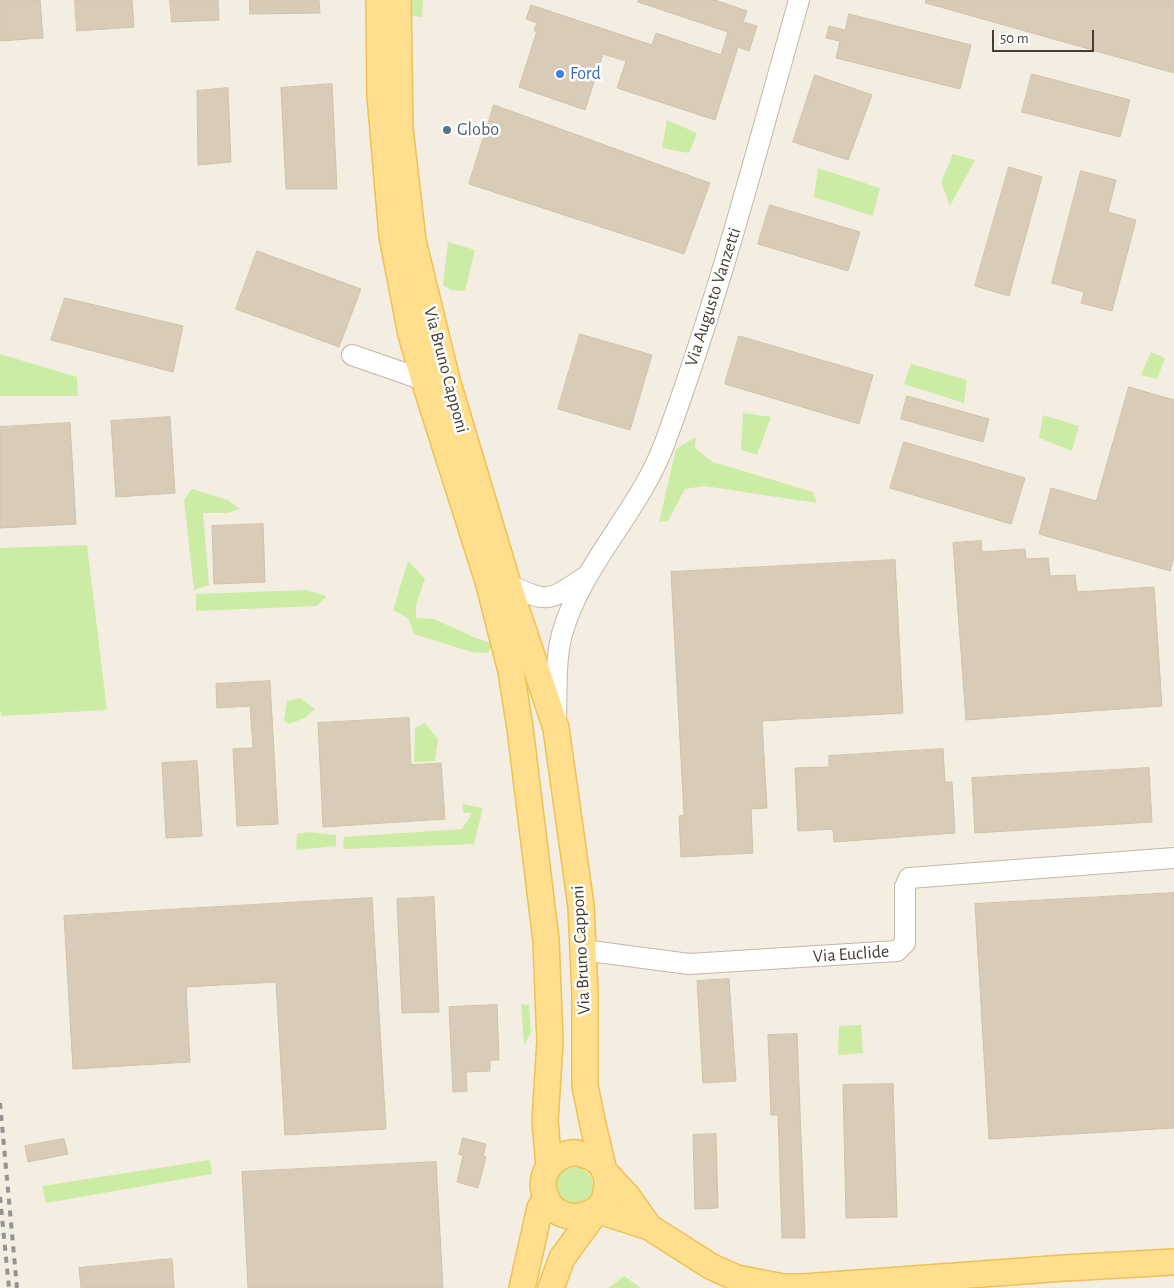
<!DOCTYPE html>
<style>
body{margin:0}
#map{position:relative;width:1174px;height:1288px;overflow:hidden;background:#f3eee1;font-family:"Alegreya Sans",sans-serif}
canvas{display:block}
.scale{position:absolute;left:992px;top:30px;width:102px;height:22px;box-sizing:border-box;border:2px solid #443d32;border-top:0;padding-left:6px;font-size:15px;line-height:18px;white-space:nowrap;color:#443d32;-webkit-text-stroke:4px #fff;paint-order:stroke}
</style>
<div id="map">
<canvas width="1174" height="1288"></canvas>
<div class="scale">50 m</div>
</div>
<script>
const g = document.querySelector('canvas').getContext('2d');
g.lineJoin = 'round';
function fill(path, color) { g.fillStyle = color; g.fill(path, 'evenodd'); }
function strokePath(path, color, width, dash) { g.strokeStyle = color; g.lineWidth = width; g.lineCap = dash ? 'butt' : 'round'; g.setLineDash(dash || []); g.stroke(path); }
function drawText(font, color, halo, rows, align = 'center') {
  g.font = font + ' "Alegreya Sans",sans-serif'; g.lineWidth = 5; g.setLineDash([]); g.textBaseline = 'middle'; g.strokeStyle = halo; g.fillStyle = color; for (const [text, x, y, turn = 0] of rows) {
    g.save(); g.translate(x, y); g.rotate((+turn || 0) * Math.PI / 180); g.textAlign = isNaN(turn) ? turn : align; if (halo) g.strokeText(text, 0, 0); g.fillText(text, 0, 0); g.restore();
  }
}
fill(new Path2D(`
 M 406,0 L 423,0 L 422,17 L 406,15 Z
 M 667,120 L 697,133 L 689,153 L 662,148 Z
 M 953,154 L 975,160 L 950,206 L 941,182 Z
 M 818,168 L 880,188 L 873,216 L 814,197 Z
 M 448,242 L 475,250 L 465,291 L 451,290 L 443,285 Z
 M 1151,352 L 1165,358 L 1157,379 L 1141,375 Z
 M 0,354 L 77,377 L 78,396 L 0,396 Z
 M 911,364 L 967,380 L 964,403 L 904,384 Z
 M 743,413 L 771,417 L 757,455 L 741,450 Z
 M 1043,415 L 1079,426 L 1072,451 L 1039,438 Z
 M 696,437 L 695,448 L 713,462 L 813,492 L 817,503 L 704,486 L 685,489 L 668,521 L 659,522 L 676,449 Z
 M 192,489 L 228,500 L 240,509 L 228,513 L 203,513 L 209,585 L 194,590 L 184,500 Z
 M 87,545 L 107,710 L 1,716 L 0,708 L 0,548 Z
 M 408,561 L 425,579 L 416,605 L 416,618 L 434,619 L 476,638 L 494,644 L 488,653 L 471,652 L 414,634 L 408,618 L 393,610 Z
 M 306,590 L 327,596 L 317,606 L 196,611 L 196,594 Z
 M 300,698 L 315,709 L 305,718 L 289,724 L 284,721 L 287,701 Z
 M 425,723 L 438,739 L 435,761 L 414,762 L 415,728 Z
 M 462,804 L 483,808 L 474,844 L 343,849 L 344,837 L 462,829 L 472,813 L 464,813 Z
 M 308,832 L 336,835 L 336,846 L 296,850 L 297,834 Z
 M 521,1004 L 529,1005 L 531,1033 L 524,1045 Z
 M 861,1025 L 863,1053 L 838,1055 L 839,1026 Z
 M 210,1160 L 212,1174 L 46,1203 L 42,1186 Z
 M555 1186a19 19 0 1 1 38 0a19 19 0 1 1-38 0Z
 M 624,1276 L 641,1288 L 608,1288 Z`), '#cceca5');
const building = new Path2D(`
 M 0,0 L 40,0 L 43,38 L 0,41 Z
 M 75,0 L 132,0 L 134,27 L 77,31 Z
 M 170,0 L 218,0 L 219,20 L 172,22 Z
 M 250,0 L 319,0 L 320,13 L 250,14 Z
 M 639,0 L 715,0 L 747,11 L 743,22 L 757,26 L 749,51 L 738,47 L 715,120 L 617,88 L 626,61 L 603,54 L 585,110 L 519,87 L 537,31 L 534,31 L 537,23 L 526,19 L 531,5 L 652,45 L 656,33 L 721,55 L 728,32 L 638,2 Z
 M 926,0 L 1174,0 L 1174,73 L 926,3 Z
 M 849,14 L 971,45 L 960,89 L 836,58 L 840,41 L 826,38 L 829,26 L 845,30 Z
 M 1032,74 L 1130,100 L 1120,137 L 1022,112 Z
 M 815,75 L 872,95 L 848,160 L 793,142 Z
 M 332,84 L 337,189 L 286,189 L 281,88 Z
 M 228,88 L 231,162 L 198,165 L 197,91 Z
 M 494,105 L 710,183 L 684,254 L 469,184 Z
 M 1009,167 L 1042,177 L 1009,296 L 975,286 Z
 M 1081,171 L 1116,180 L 1108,212 L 1136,220 L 1112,311 L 1081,303 L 1084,292 L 1052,283 Z
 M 770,205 L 860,232 L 848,271 L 758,244 Z
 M 257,251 L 361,289 L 339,347 L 236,309 Z
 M 65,298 L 183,326 L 173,372 L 51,340 Z
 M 580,334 L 652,355 L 630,430 L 558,409 Z
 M 739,336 L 873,375 L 859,424 L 725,384 Z
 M 1129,387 L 1174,400 L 1174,557 L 1170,571 L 1039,534 L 1051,488 L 1096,501 Z
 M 907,396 L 989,419 L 983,442 L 901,419 Z
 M 170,417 L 175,493 L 116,497 L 111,421 Z
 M 70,423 L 76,524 L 0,528 L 0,427 Z
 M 904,442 L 1025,478 L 1011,524 L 890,488 Z
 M 263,524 L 265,582 L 214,584 L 212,526 Z
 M 981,541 L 982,552 L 1025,549 L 1026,559 L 1048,558 L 1050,576 L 1075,575 L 1077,592 L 1154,587 L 1162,706 L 966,720 L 953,543 Z
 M 895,560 L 903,713 L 762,721 L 767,808 L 751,809 L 753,853 L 681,857 L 679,816 L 684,815 L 671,572 Z
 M 270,681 L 278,824 L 237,826 L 233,749 L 253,748 L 250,706 L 217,708 L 216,684 Z
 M 409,718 L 411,765 L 441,763 L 445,819 L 323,827 L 318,723 Z
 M 943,749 L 945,782 L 952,782 L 955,833 L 834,842 L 833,829 L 798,831 L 795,768 L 829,767 L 829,756 Z
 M 197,761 L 202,836 L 166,838 L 162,763 Z
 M 1149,768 L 1152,822 L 975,833 L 972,778 Z
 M 1174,893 L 1174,1128 L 989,1139 L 975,904 Z
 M 434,897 L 439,1012 L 402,1013 L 397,899 Z
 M 372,898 L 386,1129 L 285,1135 L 276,982 L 186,987 L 190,1062 L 73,1069 L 64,916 Z
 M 729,979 L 736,1081 L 703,1083 L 697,981 Z
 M 497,1005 L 499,1060 L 490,1060 L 490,1071 L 466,1072 L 467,1091 L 453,1092 L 449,1007 Z
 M 797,1034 L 805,1238 L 782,1238 L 778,1115 L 771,1115 L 768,1035 Z
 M 893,1084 L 897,1217 L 846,1218 L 843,1085 Z
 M 716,1134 L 718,1208 L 695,1209 L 693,1135 Z
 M 463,1138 L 486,1144 L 483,1156 L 486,1157 L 478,1188 L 457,1182 L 463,1156 L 459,1154 Z
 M 64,1139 L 68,1154 L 28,1162 L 25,1146 Z
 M 436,1162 L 443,1288 L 248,1288 L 242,1172 Z
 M 172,1259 L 174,1288 L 81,1288 L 79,1268 Z`);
fill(building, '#d8ccb9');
strokePath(building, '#d1c1a8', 1);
const minor = new Path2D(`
 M 352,355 L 424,380
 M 508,584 C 550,605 549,600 587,576
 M 556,719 C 557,691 555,661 562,634 C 582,564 638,513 664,445 C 718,300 757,149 799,0
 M 583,950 L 689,964 L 897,951 L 905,943 L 905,887 L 909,878 L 1174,858`);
const major = new Path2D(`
 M 379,0 L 380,95 L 392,236 L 411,334 L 424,380 L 488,581 L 511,671 L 520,728 L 546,940 L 550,1042 L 545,1121 L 549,1166
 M 398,0 L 400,129 L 413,241 L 447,380 L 508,584 L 556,728 L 581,906 L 585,993 L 585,1086 L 593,1125 L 604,1171 L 628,1197 L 649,1227
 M 596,1210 L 649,1227 L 712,1267 L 737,1278 L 783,1287 L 804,1287 L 1065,1268 L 1174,1262
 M 522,1288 L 540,1208 L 546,1198
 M 551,1288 L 562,1258 L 603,1202 C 607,1192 609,1183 605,1172 C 601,1162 591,1156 581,1154 C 575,1152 568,1153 562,1156 C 523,1175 550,1236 596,1210`);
strokePath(minor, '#c1b8a6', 22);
strokePath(major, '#efc053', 28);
strokePath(minor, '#fff', 20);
strokePath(major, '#ffdf8e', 25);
strokePath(new Path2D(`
 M 0,1103 L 17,1288
 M 0,1197 L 9,1288`), '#939393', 4, [6, 6]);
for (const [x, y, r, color] of [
 [560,74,5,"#3f7fe0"],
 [447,130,5,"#5c6f8a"]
]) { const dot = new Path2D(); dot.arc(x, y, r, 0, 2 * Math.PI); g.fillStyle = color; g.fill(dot); strokePath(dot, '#fff', 2); }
drawText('18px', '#366cbe', '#fff', [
 ["Ford",570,74]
], 'left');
drawText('18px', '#4e5e75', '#fff', [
 ["Globo",457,130]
], 'left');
drawText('18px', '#443d32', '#fff', [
 ["Via Augusto Vanzetti",713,297,-72],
 ["Via Bruno Capponi",446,370,75],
 ["Via Bruno Capponi",581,950,-93],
 ["Via Euclide",851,954,-4]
]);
</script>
